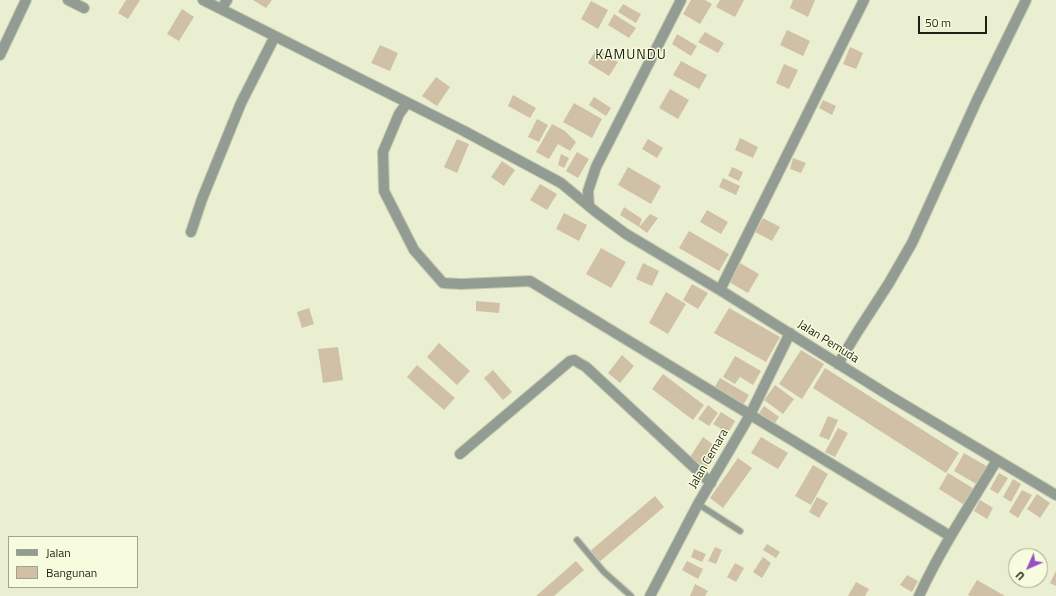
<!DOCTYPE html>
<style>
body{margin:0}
#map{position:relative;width:1056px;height:596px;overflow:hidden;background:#ebefd1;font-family:"Titillium Web",sans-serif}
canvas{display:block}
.legend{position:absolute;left:8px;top:536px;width:130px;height:52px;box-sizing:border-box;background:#f8fcde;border:1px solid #a1a48d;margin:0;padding:5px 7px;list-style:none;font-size:12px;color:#1e1f14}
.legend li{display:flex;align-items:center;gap:8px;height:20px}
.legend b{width:20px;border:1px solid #a1a48d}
.north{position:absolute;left:1008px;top:548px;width:40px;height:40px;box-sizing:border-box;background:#f8fcde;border:1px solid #a1a48d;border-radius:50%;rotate:225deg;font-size:11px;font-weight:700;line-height:16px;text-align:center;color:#1e1f14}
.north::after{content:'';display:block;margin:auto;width:14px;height:18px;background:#974fc3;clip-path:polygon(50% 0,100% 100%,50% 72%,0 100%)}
.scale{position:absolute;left:918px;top:16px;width:69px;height:18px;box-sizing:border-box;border:2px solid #1e1f14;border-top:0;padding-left:5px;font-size:12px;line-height:14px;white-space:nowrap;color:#1e1f14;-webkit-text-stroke:3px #f8fcde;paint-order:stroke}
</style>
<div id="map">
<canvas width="1056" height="596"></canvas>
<ul class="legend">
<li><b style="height:5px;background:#939c93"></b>Jalan</li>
<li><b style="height:11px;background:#cfc0a6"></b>Bangunan</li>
</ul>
<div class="north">U</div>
<div class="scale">50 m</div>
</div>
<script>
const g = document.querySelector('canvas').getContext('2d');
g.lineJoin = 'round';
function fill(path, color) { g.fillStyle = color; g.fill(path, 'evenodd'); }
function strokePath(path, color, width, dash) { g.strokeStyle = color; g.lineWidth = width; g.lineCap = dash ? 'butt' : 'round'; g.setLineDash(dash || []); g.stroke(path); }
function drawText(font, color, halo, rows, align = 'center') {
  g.font = font + ' "Titillium Web",sans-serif'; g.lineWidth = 3; g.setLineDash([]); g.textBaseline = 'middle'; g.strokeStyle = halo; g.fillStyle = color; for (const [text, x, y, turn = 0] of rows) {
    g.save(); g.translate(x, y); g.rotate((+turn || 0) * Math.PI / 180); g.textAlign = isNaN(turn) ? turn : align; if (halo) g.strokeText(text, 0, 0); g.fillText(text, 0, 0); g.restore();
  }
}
fill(new Path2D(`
 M 126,0 L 140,0 L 128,19 L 118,13 Z
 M 253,0 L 272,0 L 266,8 Z
 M 691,0 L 705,0 L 712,4 L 700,24 L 683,14 Z
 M 720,0 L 744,0 L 735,17 L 716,7 Z
 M 793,0 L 815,0 L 808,17 L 790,8 Z
 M 591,1 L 608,10 L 598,29 L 581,19 Z
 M 623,4 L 641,14 L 636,23 L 618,12 Z
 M 182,9 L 194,17 L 179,41 L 167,34 Z
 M 614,14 L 636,28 L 629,38 L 608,25 Z
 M 787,30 L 810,41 L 803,56 L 780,45 Z
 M 705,32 L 724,43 L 718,53 L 698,42 Z
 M 677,34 L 697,46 L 691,56 L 672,44 Z
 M 380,45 L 398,53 L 390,71 L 371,63 Z
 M 850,47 L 863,53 L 856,69 L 843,64 Z
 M 597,48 L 618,62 L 609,76 L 588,63 Z
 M 681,61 L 707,75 L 699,89 L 673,75 Z
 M 784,64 L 798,70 L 789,89 L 776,83 Z
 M 436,77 L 450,87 L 437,106 L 422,96 Z
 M 670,89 L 689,100 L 678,119 L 659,108 Z
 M 513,95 L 536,108 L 530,118 L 508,106 Z
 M 594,97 L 611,108 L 606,116 L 589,105 Z
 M 823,100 L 836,106 L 832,115 L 819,108 Z
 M 574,103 L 602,119 L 592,138 L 563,122 Z
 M 537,119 L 548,125 L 539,142 L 528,137 Z
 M 552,124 L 565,131 L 576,142 L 570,151 L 558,144 L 549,159 L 536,152 Z
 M 740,138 L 758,147 L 753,158 L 735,150 Z
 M 457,139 L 469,144 L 457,173 L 444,167 Z
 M 648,139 L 663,148 L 657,158 L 642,149 Z
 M 577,152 L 589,159 L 578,178 L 566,171 Z
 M 561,154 L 569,158 L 564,168 L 558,165 Z
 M 793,158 L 806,163 L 801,173 L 790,169 Z
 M 502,161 L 515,170 L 504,186 L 491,177 Z
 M 628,167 L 661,186 L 651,204 L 618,185 Z
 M 732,167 L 743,172 L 739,181 L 728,176 Z
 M 723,178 L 740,186 L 736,195 L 719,187 Z
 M 540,184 L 557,194 L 547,210 L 530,200 Z
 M 624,207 L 642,219 L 639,227 L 620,215 Z
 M 707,210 L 728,222 L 721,234 L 700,222 Z
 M 564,213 L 587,225 L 579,241 L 556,229 Z
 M 650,214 L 658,218 L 647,233 L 639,227 Z
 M 763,218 L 780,227 L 772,241 L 755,232 Z
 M 689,231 L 729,254 L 719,271 L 679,248 Z
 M 601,248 L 626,262 L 611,288 L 586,274 Z
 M 643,263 L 659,271 L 652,286 L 636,279 Z
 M 740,263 L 759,274 L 748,293 L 729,282 Z
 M 692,284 L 708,293 L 698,309 L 683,300 Z
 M 666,292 L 686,304 L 668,334 L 649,323 Z
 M 476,301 L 500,303 L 499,313 L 476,311 Z
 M 309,308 L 314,324 L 302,328 L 297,312 Z
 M 729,308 L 780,337 L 766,362 L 714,333 Z
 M 439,343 L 470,371 L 457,385 L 427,357 Z
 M 338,347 L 343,380 L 323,383 L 318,349 Z
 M 801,350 L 824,364 L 802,399 L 779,384 Z
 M 622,355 L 634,366 L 620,383 L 608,373 Z
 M 735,356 L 761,371 L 753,385 L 740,377 L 735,384 L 723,377 Z
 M 417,365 L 455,398 L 444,410 L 407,377 Z
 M 825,368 L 959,453 L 946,473 L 813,388 Z
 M 493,370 L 512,392 L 503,400 L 484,378 Z
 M 663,374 L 704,405 L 693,420 L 652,389 Z
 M 720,378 L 749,395 L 742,407 L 713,390 Z
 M 775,385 L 794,399 L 783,414 L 764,400 Z
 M 708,405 L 718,413 L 709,426 L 698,419 Z
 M 764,406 L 779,417 L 773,426 L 757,416 Z
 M 721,412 L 735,421 L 728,433 L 713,424 Z
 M 828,416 L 838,420 L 829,440 L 819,436 Z
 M 838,428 L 848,433 L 835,457 L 825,452 Z
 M 703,437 L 719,449 L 706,468 L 690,457 Z
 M 761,437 L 788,453 L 778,469 L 751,453 Z
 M 964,453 L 988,467 L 978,485 L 954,471 Z
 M 738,458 L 752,468 L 723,508 L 710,498 Z
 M 813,465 L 828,474 L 811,505 L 795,496 Z
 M 948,473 L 976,490 L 966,506 L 939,489 Z
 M 999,473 L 1008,478 L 998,494 L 990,489 Z
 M 1013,479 L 1021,484 L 1011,502 L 1003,497 Z
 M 1022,490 L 1032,495 L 1018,518 L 1009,512 Z
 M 1037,494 L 1050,503 L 1040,518 L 1027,509 Z
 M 655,496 L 664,507 L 598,563 L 589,552 Z
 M 817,497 L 828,503 L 819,518 L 809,512 Z
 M 980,500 L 993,508 L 987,519 L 974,511 Z
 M 767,544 L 780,552 L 776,558 L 763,550 Z
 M 715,547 L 722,550 L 716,564 L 708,561 Z
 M 694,549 L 706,554 L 702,562 L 691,557 Z
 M 763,557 L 771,563 L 762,578 L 753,572 Z
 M 576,561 L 584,570 L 554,596 L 536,596 Z
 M 687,561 L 703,569 L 698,579 L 682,570 Z
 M 735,563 L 744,568 L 736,582 L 727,577 Z
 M 1056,571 L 1056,586 L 1050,583 Z
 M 907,575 L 918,581 L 912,592 L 900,585 Z
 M 977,580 L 1005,596 L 970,596 L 968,595 Z
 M 856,582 L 869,589 L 865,596 L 848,596 Z
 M 695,584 L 708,591 L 705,596 L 690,596 Z`), '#cfc0a6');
const lane = new Path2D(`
 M 698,504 L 740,531
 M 577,540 L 604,572 L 631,596`);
const street = new Path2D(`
 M 68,0 L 84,8
 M 203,0 L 464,131 L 561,183 L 596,212 L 626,234 L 720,290 L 893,398 L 1056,495
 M 221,9 L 227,0
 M 0,55 L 26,0
 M 407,103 L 399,114 L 383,152 L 384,191 L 414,250 L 443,283 L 461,284 L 530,281 L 950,536
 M 589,206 L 588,191 L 596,167 L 681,0
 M 191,232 L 202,199 L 241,103 L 275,36
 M 720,290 L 864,0
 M 838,364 L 858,331 L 889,283 L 912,243 L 977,100 L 1026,0
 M 460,454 L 570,361 L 574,360 L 586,367 L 711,483
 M 650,596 L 698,504 L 750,415 L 790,333
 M 919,596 C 941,548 970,505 997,460`);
strokePath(lane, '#c6caaf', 8);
strokePath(street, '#c6caaf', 12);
strokePath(lane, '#939c93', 5.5);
strokePath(street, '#939c93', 10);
drawText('12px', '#1e1f14', '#f8fcde', [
 ["Jalan Pemuda",828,342,32],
 ["Jalan Cemara",709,459,-60]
]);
g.letterSpacing = '1px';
drawText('14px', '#1e1f14', '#f8fcde', [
 ["KAMUNDU",631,56]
]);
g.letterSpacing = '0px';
</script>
